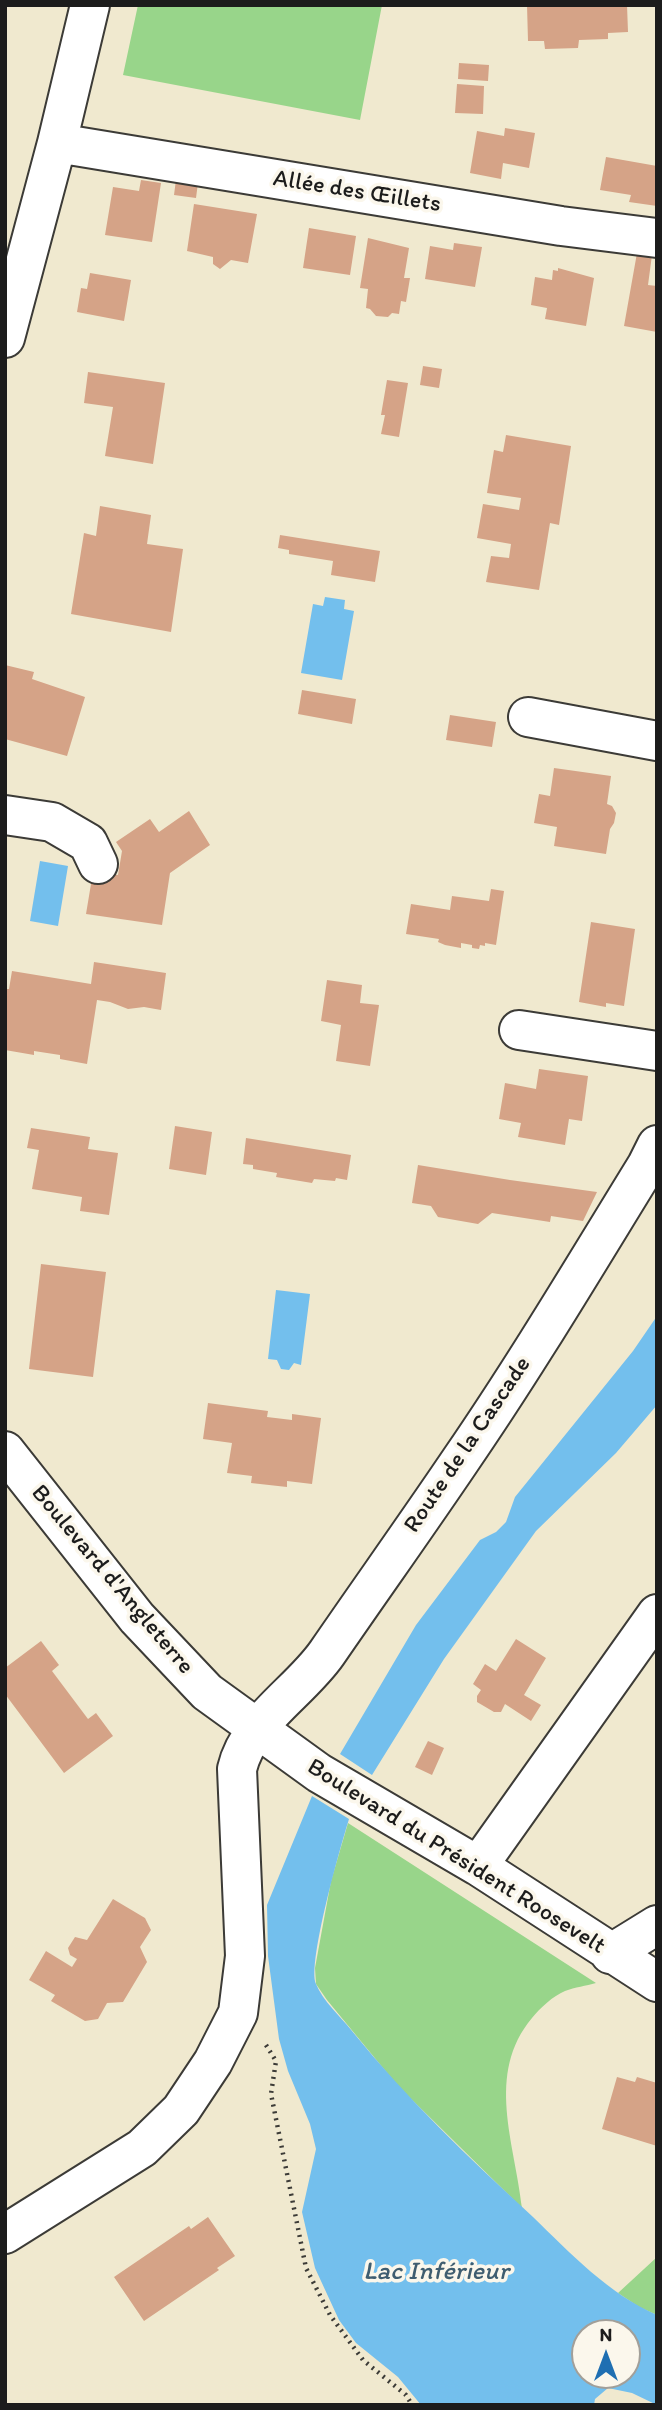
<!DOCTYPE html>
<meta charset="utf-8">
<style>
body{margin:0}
#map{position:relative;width:662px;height:2410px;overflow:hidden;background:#f0e9cf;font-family:Itim,sans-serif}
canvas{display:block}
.frame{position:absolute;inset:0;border:7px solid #1c1c1c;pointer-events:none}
.north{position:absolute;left:571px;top:2319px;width:70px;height:70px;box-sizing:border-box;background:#fbf7ec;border:2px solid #a29f99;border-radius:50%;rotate:0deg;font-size:19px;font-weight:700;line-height:28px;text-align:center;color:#1c1c1c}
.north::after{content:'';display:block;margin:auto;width:24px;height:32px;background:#1f6fb2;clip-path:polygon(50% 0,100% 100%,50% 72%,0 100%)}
</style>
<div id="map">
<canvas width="662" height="2410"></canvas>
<div class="frame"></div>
<div class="north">N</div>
</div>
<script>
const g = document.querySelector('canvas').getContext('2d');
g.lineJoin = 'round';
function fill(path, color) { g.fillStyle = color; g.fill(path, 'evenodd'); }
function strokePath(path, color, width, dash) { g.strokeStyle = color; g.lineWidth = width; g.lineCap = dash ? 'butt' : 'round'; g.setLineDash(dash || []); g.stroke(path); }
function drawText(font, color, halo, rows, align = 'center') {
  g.font = font + ' Itim,sans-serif'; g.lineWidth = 7; g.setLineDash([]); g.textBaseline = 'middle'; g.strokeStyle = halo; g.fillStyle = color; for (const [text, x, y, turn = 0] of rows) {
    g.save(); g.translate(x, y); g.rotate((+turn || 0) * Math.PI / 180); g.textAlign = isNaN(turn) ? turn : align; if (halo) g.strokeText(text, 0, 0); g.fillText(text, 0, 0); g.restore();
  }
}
fill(new Path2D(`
 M 138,5 L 382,5 L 360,120 L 123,75 Z
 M 348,1823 L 596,1983 C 586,1986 575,1987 565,1991 C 553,1996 540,2008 532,2018 C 485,2074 515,2143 522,2208 L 397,2085 L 327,2000 L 316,1984 L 315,1968 L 331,1881 Z
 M 657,2257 L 657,2315 L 639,2307 L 618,2293 Z`), '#98d58a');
fill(new Path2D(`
 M 325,597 L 345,600 L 344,609 L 354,611 L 342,680 L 301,673 L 313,604 L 323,606 Z
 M 40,861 L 68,866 L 58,926 L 30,921 Z
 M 276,1290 L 310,1294 L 301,1365 L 294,1363 L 289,1370 L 281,1369 L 277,1360 L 268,1359 Z
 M 657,1316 L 657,1405 L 616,1453 L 536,1531 L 444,1659 L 372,1775 L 340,1754 L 416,1625 L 480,1540 L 496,1532 L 506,1522 L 515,1497 L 633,1351 Z
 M 312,1796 L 349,1819 C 341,1845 307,1963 316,1984 C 323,2001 340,2016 352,2031 C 406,2098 469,2158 533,2217 C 570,2253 609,2294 657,2315 L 657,2405 L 632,2393 L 608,2388 L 595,2399 L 594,2405 L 421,2405 L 398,2377 L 356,2343 L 339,2320 L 315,2268 L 302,2212 L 316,2149 L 310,2124 L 288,2071 L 279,2039 L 268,1956 L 267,1905 ZM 627,2333 L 627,2375 L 585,2375 L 585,2333 Z`), '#73bfed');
fill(new Path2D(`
 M 527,5 L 627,5 L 628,32 L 608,33 L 608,39 L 579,40 L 578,48 L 545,49 L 544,41 L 528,41 Z
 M 459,63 L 489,65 L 488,81 L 458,79 Z
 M 457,84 L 484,86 L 483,114 L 455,113 Z
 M 505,128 L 535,133 L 529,168 L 503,163 L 501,179 L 470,173 L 477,131 L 504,136 Z
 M 606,157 L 657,166 L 657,206 L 629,202 L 631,195 L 600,190 Z
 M 177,172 L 199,175 L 196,198 L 174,195 Z
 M 141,180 L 161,183 L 152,242 L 105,235 L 113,187 L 139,191 Z
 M 194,204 L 257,214 L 248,263 L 231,260 L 220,269 L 213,264 L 213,257 L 187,251 Z
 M 309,228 L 356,236 L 350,275 L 303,268 Z
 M 368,238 L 409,248 L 404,278 L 410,278 L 406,302 L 401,301 L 399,314 L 392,313 L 388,317 L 376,316 L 370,309 L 366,308 L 368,289 L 360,288 Z
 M 454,243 L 482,247 L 475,287 L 425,279 L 430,246 L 453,250 Z
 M 637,253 L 652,255 L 648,285 L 657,286 L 657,332 L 624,326 Z
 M 558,268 L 594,278 L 586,326 L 545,319 L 547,308 L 531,305 L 535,277 L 552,280 L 553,270 L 558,271 Z
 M 90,273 L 131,280 L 124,321 L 77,312 L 81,288 L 87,289 Z
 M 423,366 L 442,369 L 439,388 L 420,385 Z
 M 88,372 L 165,383 L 153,464 L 105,456 L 113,407 L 84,403 Z
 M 387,380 L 408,383 L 399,437 L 381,434 L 385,415 L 381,415 Z
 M 506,435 L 571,446 L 559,525 L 550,523 L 539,590 L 486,582 L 491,556 L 509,558 L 511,544 L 477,538 L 483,504 L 519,510 L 521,498 L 487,493 L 494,450 L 503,452 Z
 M 100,506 L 151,515 L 147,544 L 183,549 L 171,632 L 71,614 L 84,533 L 96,536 Z
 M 280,535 L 380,551 L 375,582 L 331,575 L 333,561 L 289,554 L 289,550 L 278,548 Z
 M 5,665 L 34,672 L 32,679 L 85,697 L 67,756 L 5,739 Z
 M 302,690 L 356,699 L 352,724 L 298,714 Z
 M 450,715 L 496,722 L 492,747 L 446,740 Z
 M 554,768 L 611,776 L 607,804 L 612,806 L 616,813 L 614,823 L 610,829 L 606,854 L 554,846 L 557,827 L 534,823 L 539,794 L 550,796 Z
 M 189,811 L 210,845 L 170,873 L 162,925 L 86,914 L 93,872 L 118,875 L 122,851 L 116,842 L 150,819 L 159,832 Z
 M 491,889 L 504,891 L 496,945 L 485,943 L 485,946 L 480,945 L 479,949 L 472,948 L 472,945 L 461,943 L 461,948 L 445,945 L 438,942 L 439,939 L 406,934 L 411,904 L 450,910 L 452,896 L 489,901 Z
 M 591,922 L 635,929 L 624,1006 L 606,1003 L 606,1007 L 579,1002 Z
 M 94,962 L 166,973 L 161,1010 L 144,1007 L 128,1009 L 110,1002 L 97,1000 L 87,1064 L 60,1059 L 60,1055 L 34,1051 L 34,1055 L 5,1050 L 5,989 L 9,989 L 12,971 L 91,984 Z
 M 327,980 L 362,985 L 360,1003 L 379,1005 L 370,1066 L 336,1061 L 341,1025 L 321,1021 Z
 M 539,1069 L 588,1076 L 582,1121 L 569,1119 L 565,1145 L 518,1137 L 521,1123 L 499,1119 L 505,1083 L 536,1089 Z
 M 175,1126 L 212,1132 L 206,1175 L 169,1169 Z
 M 31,1128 L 90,1137 L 88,1149 L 118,1153 L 109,1215 L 80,1211 L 82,1197 L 32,1189 L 39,1150 L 27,1148 Z
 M 246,1138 L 351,1155 L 347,1180 L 336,1178 L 335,1181 L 314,1179 L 312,1183 L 276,1177 L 277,1173 L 253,1169 L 253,1165 L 243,1164 Z
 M 418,1165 L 510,1180 L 597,1192 L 583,1221 L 551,1216 L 550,1222 L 492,1213 L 478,1224 L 438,1217 L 431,1206 L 412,1203 Z
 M 41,1264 L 106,1272 L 93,1377 L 29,1369 Z
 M 208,1403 L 268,1411 L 267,1417 L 292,1420 L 292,1414 L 321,1418 L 312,1484 L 287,1481 L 287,1487 L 251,1483 L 252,1476 L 227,1473 L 232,1443 L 203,1439 Z
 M 516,1639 L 546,1658 L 524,1695 L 541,1705 L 531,1721 L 505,1704 L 501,1712 L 494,1712 L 477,1702 L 477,1696 L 481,1690 L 473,1684 L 485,1664 L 496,1671 Z
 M 41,1641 L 59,1665 L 52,1671 L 88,1719 L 96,1713 L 113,1736 L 64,1773 L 5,1694 L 5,1668 Z
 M 428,1741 L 444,1748 L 432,1775 L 415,1767 Z
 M 113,1899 L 145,1918 L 151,1930 L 140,1947 L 147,1962 L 123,2002 L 107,2003 L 98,2019 L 85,2021 L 51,2001 L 55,1995 L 29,1980 L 46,1951 L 72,1967 L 77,1959 L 70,1955 L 68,1948 L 75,1937 L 87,1940 Z
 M 617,2077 L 635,2082 L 637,2077 L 657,2083 L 657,2146 L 602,2129 Z
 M 208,2217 L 235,2256 L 217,2268 L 219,2270 L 144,2321 L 114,2277 L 189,2226 L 191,2229 Z`), '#d5a387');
const minor = new Path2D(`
 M 57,143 L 561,226 L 657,238
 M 5,338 L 57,143 L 90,5
 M 528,717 L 657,741
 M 5,815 L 52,822 L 88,843 L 98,864
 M 519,1030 L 657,1051
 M 5,1451 L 137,1618 L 207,1692 L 319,1773 L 478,1866 L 657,1982
 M 478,1866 L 657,1614
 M 610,1954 L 657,1925
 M 5,2234 L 142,2148 L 181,2110 L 213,2062 L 238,2013 L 245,1956 L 237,1769 C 248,1721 300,1692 327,1653 C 371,1589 416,1526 460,1461 C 526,1365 586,1264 647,1165 L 657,1145`);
strokePath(minor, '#3c3b37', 42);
strokePath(new Path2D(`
 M 266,2045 L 276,2061 L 271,2094 L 306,2268 L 330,2315 L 363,2360 L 406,2395 L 412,2405`), '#3c3b37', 4.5, [2, 5]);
strokePath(minor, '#fff', 38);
drawText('24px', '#1c1c1c', '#fbf7ec', [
 ["Allée des Œillets",357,192,9],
 ["Route de la Cascade",468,1445,-56],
 ["Boulevard d'Angleterre",112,1580,50],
 ["Boulevard du Président Roosevelt",456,1857,32]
]);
drawText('italic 26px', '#3f5d70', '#fbf7ec', [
 ["Lac Inférieur",436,2272]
]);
</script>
